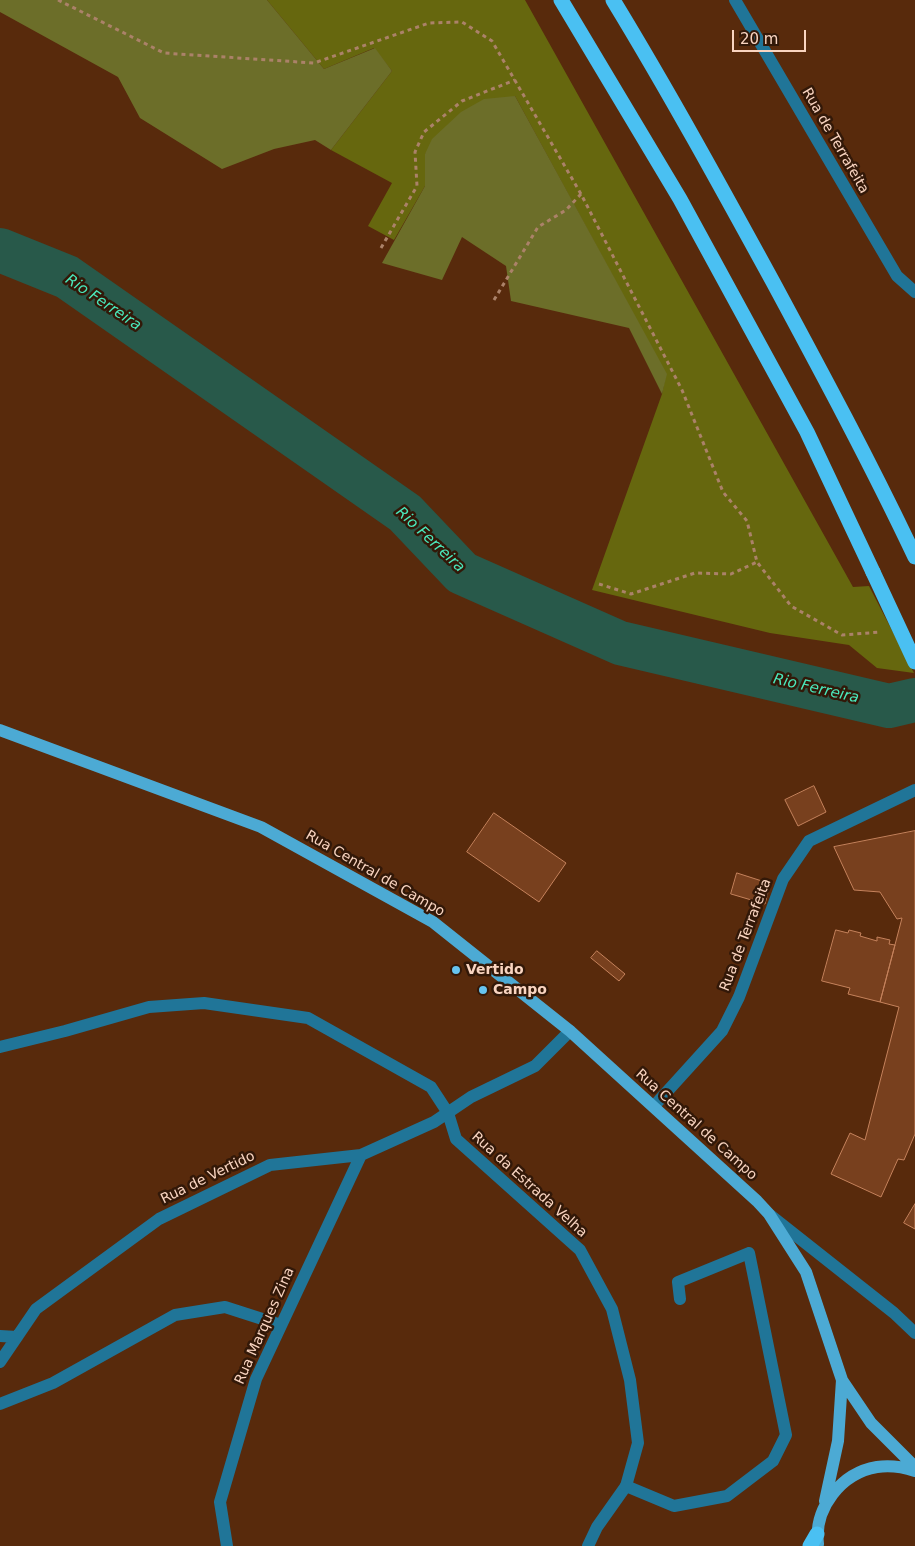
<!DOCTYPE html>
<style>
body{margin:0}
#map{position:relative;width:915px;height:1546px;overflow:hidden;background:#582a0c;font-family:"DejaVu Sans",sans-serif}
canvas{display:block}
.scale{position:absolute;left:732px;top:30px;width:74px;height:22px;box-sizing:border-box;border:2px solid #f9d4c0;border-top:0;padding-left:6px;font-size:15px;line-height:18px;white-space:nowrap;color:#f9d4c0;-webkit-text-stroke:4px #321808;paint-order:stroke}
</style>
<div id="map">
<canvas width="915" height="1546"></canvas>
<div class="scale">20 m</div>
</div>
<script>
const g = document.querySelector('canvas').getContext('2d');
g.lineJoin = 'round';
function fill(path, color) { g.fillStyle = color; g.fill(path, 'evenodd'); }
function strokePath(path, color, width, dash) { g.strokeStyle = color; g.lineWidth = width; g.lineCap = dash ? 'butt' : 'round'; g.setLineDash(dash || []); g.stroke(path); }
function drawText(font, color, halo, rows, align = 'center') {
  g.font = font + ' "DejaVu Sans",sans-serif'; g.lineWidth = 5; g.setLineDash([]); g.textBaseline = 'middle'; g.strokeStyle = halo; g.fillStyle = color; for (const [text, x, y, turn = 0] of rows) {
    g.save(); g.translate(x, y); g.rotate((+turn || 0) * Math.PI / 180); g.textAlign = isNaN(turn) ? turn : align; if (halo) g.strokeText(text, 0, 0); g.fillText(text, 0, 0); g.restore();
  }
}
fill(new Path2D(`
 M 267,0 L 525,0 L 853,587 L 869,586 L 914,673 L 877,668 L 849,645 L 770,633 L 592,590 L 662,394 L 666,374 L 515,96 L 425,154 L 425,186 L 394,240 L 368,226 L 392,183 L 331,150 L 392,71 L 374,48 L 324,69 Z`), '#66670e');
fill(new Path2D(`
 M 0,0 L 267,0 L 324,69 L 375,48 L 392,71 L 331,150 L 315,140 L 274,149 L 222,169 L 140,118 L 118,77 L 0,12 Z
 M 515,96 L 667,374 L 662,394 L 629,328 L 511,301 L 506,266 L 462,237 L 442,280 L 382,263 L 425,186 L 425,154 L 432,139 L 461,112 L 484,99 Z`), '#6c6e29');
strokePath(new Path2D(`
 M 0,250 L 67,277 L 405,513 L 462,573 L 620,643 L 889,706 L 915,700`), '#28594a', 44);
const building = new Path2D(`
 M 814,786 L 826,812 L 798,826 L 785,800 Z
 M 494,813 L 566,863 L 539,902 L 467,852 Z
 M 915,831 L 915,1134 L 904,1160 L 898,1159 L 881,1197 L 831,1174 L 850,1133 L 865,1140 L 899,1007 L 880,1002 L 902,918 L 897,919 L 880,892 L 854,890 L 834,847 Z
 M 737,873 L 765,882 L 768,892 L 765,904 L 731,894 Z
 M 836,930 L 848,933 L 849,930 L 861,933 L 860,936 L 877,941 L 877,937 L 890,940 L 889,944 L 895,945 L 880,1002 L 848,994 L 850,988 L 822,981 Z
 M 597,951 L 625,974 L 619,981 L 591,958 Z
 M 915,1204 L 915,1229 L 904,1223 Z`);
fill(building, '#78401e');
strokePath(building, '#c5825c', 1);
strokePath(new Path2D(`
 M 58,0 L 164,53 L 314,63 L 429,23 L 462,22 L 492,41 L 581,194 L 682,390 L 723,492 L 747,521 L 757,562 L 791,606 L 842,635 L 881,632
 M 381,248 L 417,186 L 415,152 L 424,132 L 462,101 L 515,80
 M 494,300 L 538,227 L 566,210 L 581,194
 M 599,584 L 631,594 L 695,573 L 731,574 L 757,562`), '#ab8269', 3, [4, 4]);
strokePath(new Path2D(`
 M 770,1215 L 894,1313 L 915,1333
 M 588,1546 L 597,1527 L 626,1486 L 674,1506 L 727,1496 L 773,1461 L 786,1435 L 749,1253 L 678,1282 L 680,1299`), '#207598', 12);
strokePath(new Path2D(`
 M 735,0 L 897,276 L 915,292
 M 0,1047 L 65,1031 L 149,1007 L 204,1003 L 308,1018 L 431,1087 L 448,1113 L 456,1139 L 580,1250 L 612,1309 L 630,1380 L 638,1443 L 626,1486
 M 654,1106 L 722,1031 L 739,997 L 783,879 L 809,841 L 915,790
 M 0,1336 L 17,1337
 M 0,1362 L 36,1309 L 159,1219 L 270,1165 L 361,1155 L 434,1122 L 471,1097 L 535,1066 L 570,1031
 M 0,1404 L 53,1383 L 175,1315 L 225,1307 L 281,1325
 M 227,1546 L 220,1502 L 256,1379 L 361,1155`), '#207598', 12);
strokePath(new Path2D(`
 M 0,730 L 261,827 L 433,922 L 570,1031 L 757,1201 L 769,1214 L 806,1272 L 842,1380 L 871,1423 L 915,1467
 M 825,1501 L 838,1441 L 842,1380
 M 818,1544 C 814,1508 841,1473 877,1467 C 890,1465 903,1467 915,1471`), '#4caad4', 12);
strokePath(new Path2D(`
 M 561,0 L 680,199 L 807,432 L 873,572
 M 613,0 C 669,92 721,187 773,282 C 822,373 871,464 915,557
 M 810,1546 L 817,1534`), '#4ac0f2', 15);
strokePath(new Path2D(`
 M 873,572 L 915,662`), '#4ac0f2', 15);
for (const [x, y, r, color] of [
 [456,970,5,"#67c4ef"],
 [483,990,5,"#67c4ef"]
]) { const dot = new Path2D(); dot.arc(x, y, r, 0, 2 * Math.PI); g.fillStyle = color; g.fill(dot); strokePath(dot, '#321808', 2); }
drawText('14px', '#f9d4c0', '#321808', [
 ["Rua de Terrafeita",835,141,60],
 ["Rua Central de Campo",375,874,30],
 ["Rua de Terrafeita",746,935,-69],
 ["Rua Central de Campo",696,1125,42],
 ["Rua de Vertido",208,1178,-26],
 ["Rua da Estrada Velha",529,1185,42],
 ["Rua Marques Zina",265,1326,-66]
]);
drawText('bold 14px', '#f9d4c0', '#321808', [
 ["Vertido",466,970],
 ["Campo",493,990]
], 'left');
drawText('italic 15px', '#4ae7bb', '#321808', [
 ["Rio Ferreira",103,303,34],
 ["Rio Ferreira",430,540,43],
 ["Rio Ferreira",816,689,13]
]);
</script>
